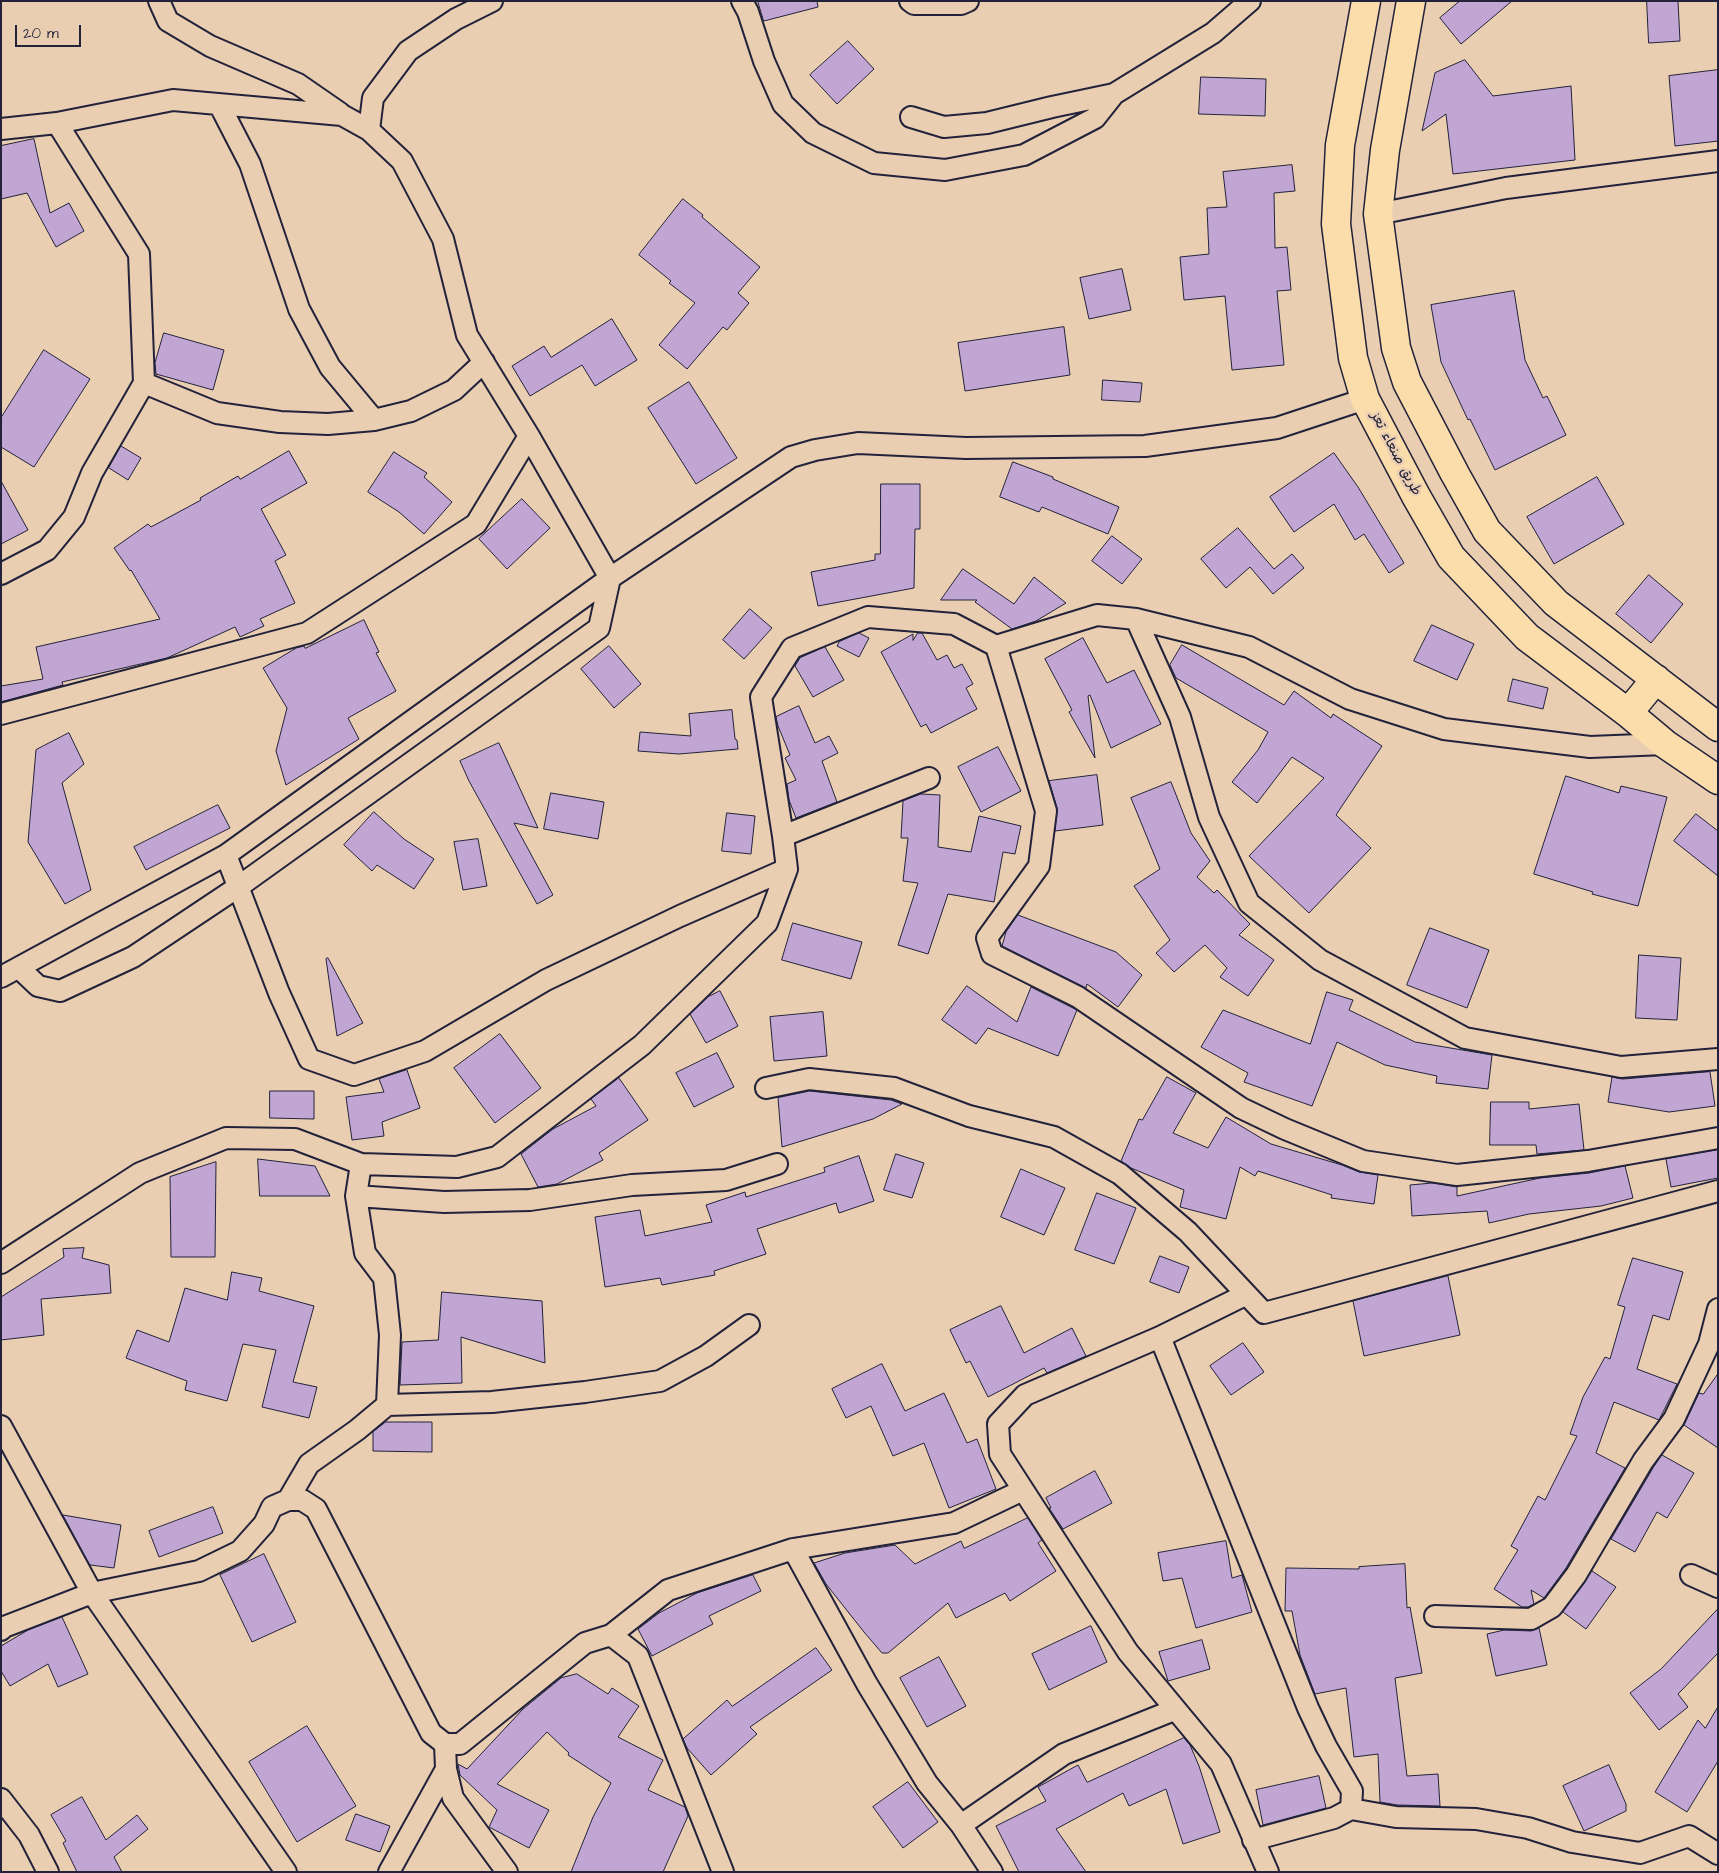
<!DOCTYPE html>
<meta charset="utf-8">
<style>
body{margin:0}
#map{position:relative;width:1719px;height:1873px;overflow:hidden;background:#eaceb1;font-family:"Architects Daughter",sans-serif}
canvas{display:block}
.frame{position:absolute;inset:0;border:2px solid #22223b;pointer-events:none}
.scale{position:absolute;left:15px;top:25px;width:66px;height:22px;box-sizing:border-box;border:2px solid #22223b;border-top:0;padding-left:6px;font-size:15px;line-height:18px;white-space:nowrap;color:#22223b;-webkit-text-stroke:4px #eaceb1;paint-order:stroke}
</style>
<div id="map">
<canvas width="1719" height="1873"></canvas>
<div class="frame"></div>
<div class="scale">20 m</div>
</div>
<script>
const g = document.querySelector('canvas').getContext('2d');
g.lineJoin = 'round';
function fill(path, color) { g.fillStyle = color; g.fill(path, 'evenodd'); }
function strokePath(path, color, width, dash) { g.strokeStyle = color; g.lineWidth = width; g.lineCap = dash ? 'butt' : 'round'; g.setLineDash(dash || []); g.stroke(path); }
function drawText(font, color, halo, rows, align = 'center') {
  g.font = font + ' "Architects Daughter","Playpen Sans Arabic",sans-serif'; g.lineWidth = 5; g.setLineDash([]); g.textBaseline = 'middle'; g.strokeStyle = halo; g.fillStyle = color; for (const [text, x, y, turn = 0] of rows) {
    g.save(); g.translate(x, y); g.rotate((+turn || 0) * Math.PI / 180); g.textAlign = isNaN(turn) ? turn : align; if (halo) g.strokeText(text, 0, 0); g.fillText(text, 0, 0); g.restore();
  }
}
const building = new Path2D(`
 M 758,1 L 817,1 L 818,7 L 764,21 Z
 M 1460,1 L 1512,1 L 1461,44 L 1440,18 Z
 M 1647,1 L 1678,1 L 1680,41 L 1649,43 Z
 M 848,41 L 874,69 L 837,104 L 810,75 Z
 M 1465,60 L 1493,96 L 1571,86 L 1575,160 L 1453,174 L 1446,114 L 1422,131 L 1435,73 Z
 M 1718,70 L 1718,141 L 1675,146 L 1669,76 Z
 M 1201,77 L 1266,79 L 1265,116 L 1199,114 Z
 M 34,139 L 50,213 L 69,203 L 84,231 L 56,247 L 27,193 L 1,199 L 1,146 Z
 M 1292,165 L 1295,191 L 1274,193 L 1275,248 L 1287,247 L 1291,290 L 1277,291 L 1284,365 L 1232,370 L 1225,296 L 1184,300 L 1180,257 L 1209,254 L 1207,208 L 1227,207 L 1223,172 Z
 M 683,199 L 703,215 L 702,217 L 760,267 L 738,293 L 749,303 L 727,330 L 723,327 L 687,369 L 659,345 L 695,303 L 669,283 L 671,281 L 639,255 Z
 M 1122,269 L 1131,310 L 1089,319 L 1080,278 Z
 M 1514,291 L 1525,360 L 1543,398 L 1547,396 L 1566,435 L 1495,470 L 1470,419 L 1468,420 L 1441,362 L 1431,305 Z
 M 612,319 L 637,360 L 595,386 L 582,365 L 530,396 L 512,366 L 544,346 L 551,357 Z
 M 1064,327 L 1070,375 L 965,391 L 958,343 Z
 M 164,333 L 224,350 L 213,390 L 156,374 L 155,363 Z
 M 44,350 L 90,379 L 34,467 L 1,447 L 1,418 Z
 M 1103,380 L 1142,383 L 1140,402 L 1102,400 Z
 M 689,382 L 737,458 L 696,484 L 648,408 Z
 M 121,446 L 141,458 L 128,480 L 109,468 Z
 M 289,451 L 307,483 L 261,509 L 286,555 L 275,561 L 295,603 L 260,619 L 264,626 L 240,637 L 235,627 L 167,658 L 62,682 L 63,685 L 1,702 L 1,686 L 43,679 L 36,647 L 160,619 L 131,570 L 130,571 L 114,548 L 148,524 L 151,527 L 201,500 L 200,498 L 238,476 L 240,479 Z
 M 394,452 L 427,473 L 424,477 L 452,502 L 424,534 L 399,512 L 368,492 Z
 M 1334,453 L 1358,487 L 1404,563 L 1389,573 L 1364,534 L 1355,540 L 1334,504 L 1294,532 L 1270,497 Z
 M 1013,462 L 1053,477 L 1053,479 L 1119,507 L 1108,534 L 1042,507 L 1039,512 L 1000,497 Z
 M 1597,477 L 1624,524 L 1554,564 L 1527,517 Z
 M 1,481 L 28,530 L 1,544 Z
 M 881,484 L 920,484 L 920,529 L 915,529 L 914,588 L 818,606 L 811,572 L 875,560 L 875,554 L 880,554 Z
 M 522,499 L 550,528 L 507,569 L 479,539 Z
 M 1238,528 L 1274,569 L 1292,554 L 1304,568 L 1273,594 L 1250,567 L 1226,588 L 1201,559 Z
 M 1112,536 L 1142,559 L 1122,584 L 1092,561 Z
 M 963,569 L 1014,604 L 1034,577 L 1066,603 L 1036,621 L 1012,629 L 975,602 L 977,600 L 941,600 Z
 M 1649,575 L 1683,604 L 1651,643 L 1616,614 Z
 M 750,609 L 772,628 L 744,659 L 723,640 Z
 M 364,620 L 379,652 L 376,653 L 396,691 L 348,718 L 359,739 L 286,785 L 276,751 L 287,708 L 263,668 L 296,648 L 304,646 L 305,648 Z
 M 1432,625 L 1474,644 L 1457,680 L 1414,661 Z
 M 859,633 L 869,638 L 859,657 L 837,646 L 839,642 Z
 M 918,633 L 922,633 L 937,660 L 947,655 L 954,668 L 962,664 L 973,684 L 966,688 L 977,709 L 931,733 L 926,724 L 921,727 L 881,652 L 913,634 L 913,640 Z
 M 1083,638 L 1107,683 L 1134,670 L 1161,724 L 1111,748 L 1090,695 L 1088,696 L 1095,758 L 1069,712 L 1072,710 L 1045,659 Z
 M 1182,645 L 1284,705 L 1294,691 L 1331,718 L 1333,714 L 1382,746 L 1336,815 L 1371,848 L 1309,913 L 1249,856 L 1324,778 L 1292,757 L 1257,803 L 1232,782 L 1258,750 L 1268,732 L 1176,678 L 1170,665 Z
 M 609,646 L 641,684 L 614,708 L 581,669 Z
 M 825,647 L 844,680 L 813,697 L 795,666 L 800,658 Z
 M 1513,679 L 1548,688 L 1543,709 L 1508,701 Z
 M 799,706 L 815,743 L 829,736 L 838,753 L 822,761 L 837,802 L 796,818 L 789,800 L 787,784 L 796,780 L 785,758 L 790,755 L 778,726 L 776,717 Z
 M 732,710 L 735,739 L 737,740 L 738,749 L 679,754 L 638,751 L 640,732 L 691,736 L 689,714 Z
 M 69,733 L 84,764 L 62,783 L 91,890 L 65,904 L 28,842 L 36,750 Z
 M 499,743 L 538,828 L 514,823 L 553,895 L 537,904 L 469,781 L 460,761 Z
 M 998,747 L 1021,791 L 981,812 L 958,767 Z
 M 1097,775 L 1103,825 L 1055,831 L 1057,808 L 1049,781 Z
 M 1566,776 L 1619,793 L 1621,786 L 1667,797 L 1638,906 L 1592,894 L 1593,892 L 1534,874 Z
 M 1171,782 L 1191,833 L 1210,861 L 1197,877 L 1214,893 L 1217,890 L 1250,924 L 1239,935 L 1274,960 L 1248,996 L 1220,977 L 1227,968 L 1205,945 L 1174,972 L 1156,953 L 1170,940 L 1134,886 L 1160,869 L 1131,798 Z
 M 551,793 L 604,802 L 598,839 L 544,829 Z
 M 921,794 L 940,795 L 938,847 L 971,852 L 979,816 L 1021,826 L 1015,854 L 1003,852 L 994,902 L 948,894 L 928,954 L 898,945 L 918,883 L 903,881 L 908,838 L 901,838 L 903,801 Z
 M 218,805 L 230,828 L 146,870 L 134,847 Z
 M 374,812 L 404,839 L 434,859 L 414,889 L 377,865 L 372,871 L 344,845 Z
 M 727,813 L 755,816 L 751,854 L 722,851 Z
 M 1696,814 L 1718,831 L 1718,876 L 1674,841 Z
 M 478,839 L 487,886 L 463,890 L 454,842 Z
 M 1018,915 L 1116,952 L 1142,975 L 1118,1007 L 1087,984 L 1086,988 L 1002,946 L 1006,932 Z
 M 793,923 L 862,942 L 851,979 L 782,960 Z
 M 1430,928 L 1489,950 L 1467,1008 L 1407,985 Z
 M 1639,955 L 1681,958 L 1677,1020 L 1636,1018 Z
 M 328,958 L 363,1023 L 337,1036 L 326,959 Z
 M 967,986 L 1017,1022 L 1031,987 L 1077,1010 L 1058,1056 L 988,1028 L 976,1044 L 942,1020 Z
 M 720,991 L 738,1026 L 706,1043 L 690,1014 L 708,997 Z
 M 1327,992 L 1353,1000 L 1349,1010 L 1415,1042 L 1492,1055 L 1488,1089 L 1436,1083 L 1437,1076 L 1385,1065 L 1337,1042 L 1312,1106 L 1244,1082 L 1248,1073 L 1201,1047 L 1223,1010 L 1310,1044 Z
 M 823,1012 L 827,1056 L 774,1061 L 770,1017 Z
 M 500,1034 L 541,1088 L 495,1123 L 454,1068 Z
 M 717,1053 L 734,1087 L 694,1107 L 676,1073 Z
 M 407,1070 L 420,1108 L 382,1122 L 384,1136 L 352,1140 L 346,1097 L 384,1092 L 379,1079 Z
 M 1710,1072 L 1715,1106 L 1669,1112 L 1608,1102 L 1612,1077 L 1622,1079 Z
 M 1167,1077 L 1196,1093 L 1173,1133 L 1208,1148 L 1226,1117 L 1271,1144 L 1342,1165 L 1359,1172 L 1378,1175 L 1374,1204 L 1331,1198 L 1332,1195 L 1258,1171 L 1255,1176 L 1240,1167 L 1226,1219 L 1180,1207 L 1184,1190 L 1131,1168 L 1121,1161 L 1139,1119 L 1142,1120 Z
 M 619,1078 L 648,1120 L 599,1153 L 603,1160 L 557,1184 L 538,1187 L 521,1154 L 553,1129 L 596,1106 L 591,1099 Z
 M 270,1091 L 314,1091 L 314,1119 L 270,1118 Z
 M 810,1091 L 891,1100 L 902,1104 L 873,1119 L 782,1147 L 778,1098 Z
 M 1491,1102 L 1529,1102 L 1529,1109 L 1579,1104 L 1584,1150 L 1537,1154 L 1536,1145 L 1490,1145 Z
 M 1718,1150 L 1718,1178 L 1671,1187 L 1666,1159 Z
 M 896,1154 L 924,1163 L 912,1198 L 884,1190 Z
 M 859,1156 L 874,1201 L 839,1213 L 836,1203 L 757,1229 L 766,1254 L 714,1271 L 715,1275 L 662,1285 L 660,1278 L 605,1287 L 595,1217 L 640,1210 L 645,1236 L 712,1222 L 706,1205 L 745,1192 L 746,1197 L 825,1172 L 824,1168 Z
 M 258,1159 L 315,1166 L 330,1196 L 260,1196 Z
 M 216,1162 L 215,1257 L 171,1257 L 170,1177 Z
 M 1625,1166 L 1633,1198 L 1601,1206 L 1529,1214 L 1489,1223 L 1487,1211 L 1412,1216 L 1410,1185 L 1432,1183 L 1457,1187 L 1457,1196 L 1540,1178 L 1589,1173 Z
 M 1021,1169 L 1065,1188 L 1044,1235 L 1001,1217 Z
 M 1097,1193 L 1136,1208 L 1114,1264 L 1075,1250 Z
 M 84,1248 L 82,1258 L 109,1265 L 111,1293 L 41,1299 L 44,1335 L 1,1340 L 1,1297 L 64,1257 L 63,1249 Z
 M 1160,1256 L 1189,1267 L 1179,1293 L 1150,1282 Z
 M 1633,1258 L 1683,1272 L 1669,1320 L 1653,1315 L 1637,1369 L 1677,1384 L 1659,1420 L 1614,1402 L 1596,1453 L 1625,1468 L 1566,1568 L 1544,1598 L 1531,1590 L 1534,1604 L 1528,1607 L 1522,1607 L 1494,1589 L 1518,1550 L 1511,1546 L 1538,1496 L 1545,1500 L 1577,1436 L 1570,1434 L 1583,1397 L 1605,1357 L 1610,1359 L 1625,1307 L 1618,1305 Z
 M 232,1272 L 262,1278 L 259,1291 L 314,1306 L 293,1382 L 317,1387 L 309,1418 L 262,1407 L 276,1350 L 243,1344 L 227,1401 L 185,1390 L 187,1381 L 126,1358 L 137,1330 L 169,1342 L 185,1288 L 227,1300 Z
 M 1448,1276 L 1460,1335 L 1364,1356 L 1353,1301 Z
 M 442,1292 L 542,1301 L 545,1363 L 461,1337 L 462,1383 L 400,1385 L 402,1342 L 438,1340 Z
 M 1001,1306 L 1024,1353 L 1072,1328 L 1086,1356 L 1047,1373 L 1044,1368 L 988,1397 L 970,1361 L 966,1363 L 950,1330 Z
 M 1243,1343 L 1264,1372 L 1231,1395 L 1210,1366 Z
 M 882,1364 L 905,1411 L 944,1393 L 967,1443 L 977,1439 L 996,1489 L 949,1508 L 924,1443 L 893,1456 L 871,1406 L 846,1418 L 832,1389 Z
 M 1718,1374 L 1718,1448 L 1684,1425 L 1699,1393 L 1703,1394 Z
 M 386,1422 L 432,1422 L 432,1452 L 373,1451 L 373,1432 Z
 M 1662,1455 L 1694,1473 L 1667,1518 L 1657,1512 L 1635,1552 L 1611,1539 L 1653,1468 Z
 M 1095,1471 L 1112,1503 L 1063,1529 L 1049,1508 L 1051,1508 L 1046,1498 Z
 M 213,1507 L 223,1533 L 159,1557 L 149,1531 Z
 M 63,1515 L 121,1525 L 114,1568 L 90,1565 Z
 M 1028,1518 L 1042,1540 L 1038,1543 L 1056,1571 L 1010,1601 L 1005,1593 L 956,1618 L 948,1603 L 888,1653 L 882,1653 L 864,1632 L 826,1584 L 814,1563 L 845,1553 L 895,1545 L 915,1564 L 961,1541 L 964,1548 Z
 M 1226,1541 L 1232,1578 L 1242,1575 L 1252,1612 L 1196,1628 L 1182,1578 L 1163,1581 L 1158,1553 Z
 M 264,1554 L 296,1622 L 252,1642 L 220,1575 Z
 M 1405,1564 L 1407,1608 L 1410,1607 L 1422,1673 L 1395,1678 L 1407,1776 L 1438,1774 L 1440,1806 L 1397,1805 L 1380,1802 L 1378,1754 L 1354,1757 L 1346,1688 L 1315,1694 L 1300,1655 L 1292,1611 L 1285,1611 L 1286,1568 L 1359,1569 L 1359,1567 Z
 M 1592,1571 L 1616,1587 L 1586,1629 L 1563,1612 Z
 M 753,1575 L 761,1591 L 709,1616 L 713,1624 L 652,1656 L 638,1629 L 659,1613 L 697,1593 Z
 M 1718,1609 L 1718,1653 L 1678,1694 L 1688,1707 L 1659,1730 L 1630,1693 L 1661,1669 Z
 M 62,1617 L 88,1674 L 58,1687 L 48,1664 L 10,1686 L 1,1671 L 1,1646 L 28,1630 Z
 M 1091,1626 L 1107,1662 L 1049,1690 L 1032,1654 Z
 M 1539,1628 L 1547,1665 L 1496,1676 L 1487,1634 L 1504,1630 L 1531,1631 Z
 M 1202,1640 L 1210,1669 L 1168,1681 L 1159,1652 Z
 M 816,1648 L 832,1670 L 750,1727 L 757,1734 L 711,1775 L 687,1748 L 683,1739 L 727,1700 L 732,1706 Z
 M 939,1657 L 966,1706 L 927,1727 L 900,1678 Z
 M 577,1674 L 608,1694 L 612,1688 L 639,1706 L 618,1737 L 663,1760 L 648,1790 L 685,1807 L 688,1816 L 663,1872 L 571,1872 L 593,1817 L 611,1783 L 568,1755 L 569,1753 L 547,1732 L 497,1784 L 549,1810 L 529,1848 L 489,1827 L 497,1810 L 460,1775 L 458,1764 L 467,1769 L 523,1709 L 561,1678 Z
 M 1718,1707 L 1718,1761 L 1687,1812 L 1655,1792 L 1698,1720 L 1705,1728 Z
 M 307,1726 L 356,1806 L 297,1842 L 249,1762 Z
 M 1184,1738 L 1190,1745 L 1199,1766 L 1220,1832 L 1183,1844 L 1166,1789 L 1129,1806 L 1123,1793 L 1056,1829 L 1086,1872 L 1019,1872 L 996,1826 L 1046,1801 L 1038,1787 L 1078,1765 L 1087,1782 Z
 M 1609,1765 L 1626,1804 L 1626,1811 L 1584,1831 L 1563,1786 Z
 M 1319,1776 L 1326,1808 L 1263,1825 L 1256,1790 Z
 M 908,1782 L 938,1822 L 903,1848 L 873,1807 Z
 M 82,1797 L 106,1840 L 137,1815 L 148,1829 L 114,1857 L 122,1872 L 77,1872 L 63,1843 L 66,1841 L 51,1815 Z
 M 356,1814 L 390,1826 L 380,1852 L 346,1840 Z`);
fill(building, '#c1a6d4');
strokePath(building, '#22223b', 1);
const street = new Path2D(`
 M 159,1 L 168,21 L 210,46 L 298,84 L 340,113
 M 742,1 L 748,12 L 764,61 L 783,104 L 813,133 L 874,163 L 945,170 L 1024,155 L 1095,118 L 1114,94 L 1213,33 L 1250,1
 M 910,1 L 914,4 L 961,4 L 968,1
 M 219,104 L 250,164 L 299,309 L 330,367 L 374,420
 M 911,117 L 944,127 L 987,123 L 1052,107 L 1114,94
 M 1,129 L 57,123 L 173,100 L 342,115 L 369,130 L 402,161 L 443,239 L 467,335 L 529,436 L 610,578 L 599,628 L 238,887 L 133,957 L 60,991 L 38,986 L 19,968
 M 369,130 L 373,98 L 408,51 L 456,19 L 492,1
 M 1378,214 L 1506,188 L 1718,161
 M 144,383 L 217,413 L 280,422 L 328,424 L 374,420 L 411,411 L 454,390 L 484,362
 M 1,574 L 47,550 L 74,517 L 92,473 L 144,383 L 139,254 L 57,123
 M 1136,619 L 1180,717 L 1209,817 L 1249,903 L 1320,960 L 1465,1038 L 1621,1067 L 1718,1059
 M 996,646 L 1046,811 L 1039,866 L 987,938 L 992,954 L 1078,997 L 1241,1108 L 1285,1129 L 1363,1161 L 1457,1175 L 1588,1161 L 1718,1138
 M 1,714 L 307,633 L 476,524 L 529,436
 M 783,836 L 929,778
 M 226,855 L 279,993 L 309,1059 L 354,1075 L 425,1051 L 546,980 L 680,916 L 787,869 L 783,836 L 761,697 L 792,648 L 868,617 L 954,624 L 996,646 L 1097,615 L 1136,619 L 1249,647 L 1350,699 L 1444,729 L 1590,747 L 1665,744
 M 1,977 L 226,855 L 610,578 L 791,457 L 815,450 L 858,443 L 966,448 L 1145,446 L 1277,428 L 1365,399
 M 766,1088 L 809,1079 L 894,1088 L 969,1116 L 1054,1137 L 1120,1174 L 1188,1232 L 1264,1313 L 1718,1191
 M 356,1196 L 444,1202 L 530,1200 L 632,1185 L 726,1180 L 777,1164
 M 1,1263 L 140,1173 L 226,1138 L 295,1139 L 361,1164 L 457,1167 L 497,1157 L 642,1045 L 767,923 L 787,869
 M 1245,1295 L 1160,1337 L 1025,1395 L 998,1424 L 1000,1454 L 1128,1652 L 1221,1764 L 1268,1872
 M 1160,1337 L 1308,1708 L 1326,1746 L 1352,1791 L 1351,1809 L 1334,1818 L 1253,1840
 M 387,1405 L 492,1402 L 585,1392 L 660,1381 L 706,1356 L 749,1325
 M 1,1426 L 92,1593 L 286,1872
 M 288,1500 L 309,1464 L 357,1430 L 387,1405 L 390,1335 L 384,1278 L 365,1253 L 356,1196 L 361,1164
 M 793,1549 L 867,1684 L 927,1783 L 961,1825 L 992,1872
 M 1691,1575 L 1718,1587
 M 1435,1616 L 1531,1619 L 1552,1607 L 1576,1575 L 1643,1461 L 1674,1419 L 1709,1344 L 1718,1309
 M 1,1630 L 4,1627 L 92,1593 L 199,1571 L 240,1551 L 264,1524 L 272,1507 L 288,1500 L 302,1500 L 316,1509 L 431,1733 L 445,1744 L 460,1744 L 585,1643 L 611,1635 L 668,1590 L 793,1549 L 954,1523 L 1023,1490
 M 611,1635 L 638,1656 L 723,1872
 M 445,1744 L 446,1769 L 453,1798 L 507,1872
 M 1,1799 L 29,1835 L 48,1872
 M 1351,1809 L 1396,1817 L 1476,1819 L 1528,1828 L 1572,1842 L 1640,1853 L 1689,1836 L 1718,1854
 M 961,1825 L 1064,1754 L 1174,1710
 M 389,1872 L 446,1769`);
const highway = new Path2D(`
 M 1366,1 L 1340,145 L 1336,224 L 1353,358 L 1365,399 L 1416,496 L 1451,557 L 1527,637 L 1628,713 L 1665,744 L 1718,780
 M 1411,1 L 1385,150 L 1378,214 L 1396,348 L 1407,382 L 1455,474 L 1487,531 L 1556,603 L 1718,727
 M 1628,713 L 1656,679`);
strokePath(street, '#22223b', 24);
strokePath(highway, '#22223b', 31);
strokePath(street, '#eaceb1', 20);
strokePath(highway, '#fbddab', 28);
drawText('14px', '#22223b', '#eaceb1', [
 ["طريق صنعاء تعز",1395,454,62]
]);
</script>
